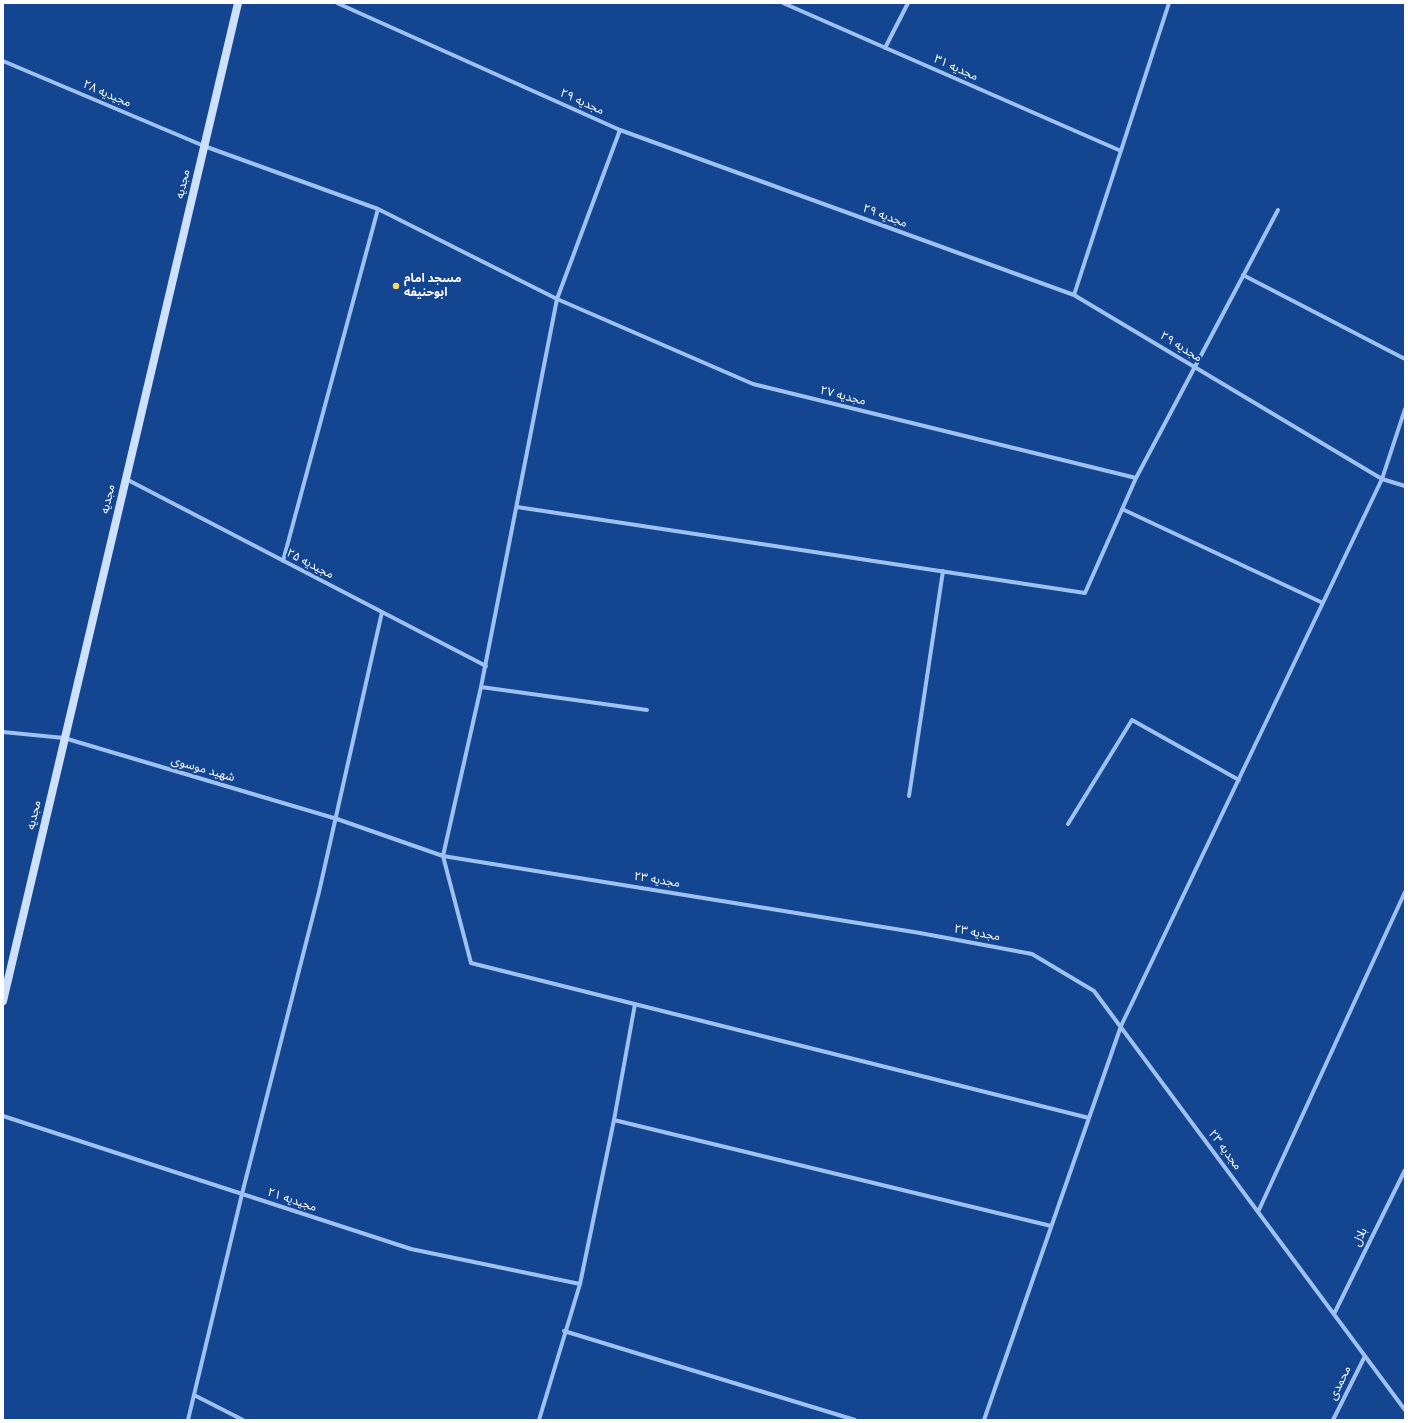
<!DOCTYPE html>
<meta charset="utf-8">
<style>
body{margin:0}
#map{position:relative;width:1408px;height:1423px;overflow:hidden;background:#134590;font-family:"Fira Sans",sans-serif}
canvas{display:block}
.frame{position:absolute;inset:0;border:4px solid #fff;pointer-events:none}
</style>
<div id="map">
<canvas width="1408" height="1423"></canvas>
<div class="frame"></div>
</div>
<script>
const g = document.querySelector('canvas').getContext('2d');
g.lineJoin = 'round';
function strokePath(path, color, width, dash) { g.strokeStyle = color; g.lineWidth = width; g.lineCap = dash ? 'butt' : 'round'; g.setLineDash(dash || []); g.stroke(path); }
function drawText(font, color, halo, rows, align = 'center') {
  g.font = font + ' "Fira Sans","Noto Sans Arabic",sans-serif'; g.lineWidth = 4; g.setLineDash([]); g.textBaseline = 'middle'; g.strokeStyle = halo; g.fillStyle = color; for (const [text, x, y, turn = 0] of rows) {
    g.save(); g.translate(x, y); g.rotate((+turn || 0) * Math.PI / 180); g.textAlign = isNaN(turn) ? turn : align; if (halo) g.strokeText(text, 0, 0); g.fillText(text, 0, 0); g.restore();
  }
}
strokePath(new Path2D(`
 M 337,3 L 620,130 L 1074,295 L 1382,479 L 1405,486
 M 783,3 L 1121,151
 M 885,48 L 908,3
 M 3,61 L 204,146 L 378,209 L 557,299 L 753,384 L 1136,478
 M 620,130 L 557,299 L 481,687 L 443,856 L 471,963 L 1089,1118
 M 1243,275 L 1405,359
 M 1074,295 L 1169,3
 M 126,479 L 486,666
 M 517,507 L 1085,593 L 1136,478 L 1278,210
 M 1122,509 L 1323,603
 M 283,561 L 378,209
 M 481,687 L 647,710
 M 3,732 L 64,738 L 337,819 L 443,856 L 920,933 L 1032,954 L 1094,991 L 1405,1410
 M 909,796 L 943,571
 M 1068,824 L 1132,720 L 1239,780
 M 3,1116 L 411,1249 L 580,1284
 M 614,1120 L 635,1004
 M 1258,1212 L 1405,892
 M 1334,1314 L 1405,1170
 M 564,1331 L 855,1420
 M 194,1395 L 243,1420
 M 188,1420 L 242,1194 L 319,892 L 382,612
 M 539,1420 L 580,1284 L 614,1120 L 1051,1226
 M 984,1420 L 1121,1026 L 1382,479 L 1405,409
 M 1333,1420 L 1365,1356`), '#9ec1f2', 4);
strokePath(new Path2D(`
 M 3,1001 L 238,3`), '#cde0fc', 8);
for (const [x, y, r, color] of [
 [396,286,4,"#ffd65f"]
]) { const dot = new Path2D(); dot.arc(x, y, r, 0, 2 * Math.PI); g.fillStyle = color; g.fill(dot); strokePath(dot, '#134590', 1.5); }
drawText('12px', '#fff', '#134590', [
 ["مجدیه ۳۱",956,68,24],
 ["مجیدیه ۲۸",107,94,23],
 ["مجدیه ۲۹",582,102,24],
 ["مجدیه",183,184,-77],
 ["مجدیه ۲۹",885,216,20],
 ["مجدیه ۲۹",1181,347,31],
 ["مجدیه ۲۷",843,396,14],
 ["مجدیه",108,499,-77],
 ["مجیدیه ۲۵",310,564,27],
 ["شهید موسوی",203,769,16],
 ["مجدیه",34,815,-77],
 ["مجدیه ۲۳",657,880,9],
 ["مجدیه ۲۳",977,933,10],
 ["مجدیه ۲۳",1225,1150,53],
 ["مجیدیه ۲۱",292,1200,18],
 ["بلال",1360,1237,-64],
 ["محمدی",1340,1383,-64]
]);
drawText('bold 12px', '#fff', '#134590', [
 ["مسجد امام",404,279],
 ["ابوحنیفه",404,293]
], 'left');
</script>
